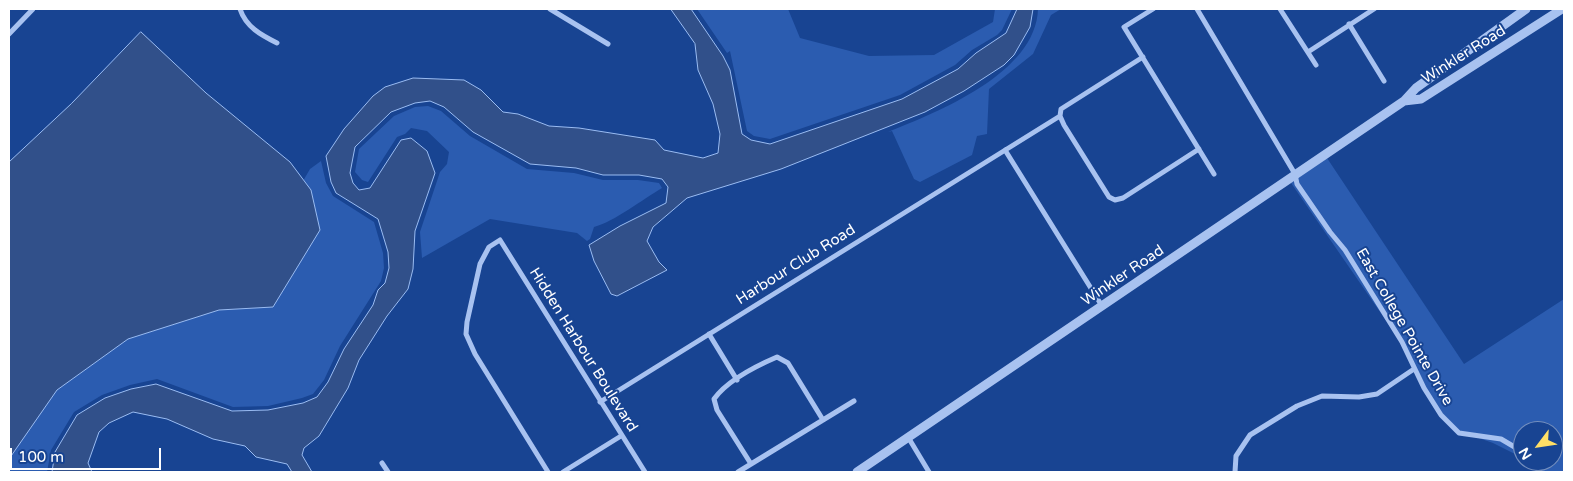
<!DOCTYPE html>
<style>
body{margin:0}
#map{position:relative;width:1573px;height:481px;overflow:hidden;background:#184492;font-family:"Varela Round",sans-serif}
canvas{display:block}
.frame{position:absolute;inset:0;border:10px solid #fff;pointer-events:none}
.north{position:absolute;left:1513px;top:421px;width:50px;height:50px;box-sizing:border-box;background:#184492;border:1px solid #748fbe;border-radius:50%;rotate:239deg;font-size:14px;font-weight:700;line-height:20px;text-align:center;color:#fff}
.north::after{content:'';display:block;margin:auto;width:18px;height:22px;background:#ffdf66;clip-path:polygon(50% 0,100% 100%,50% 72%,0 100%)}
.scale{position:absolute;left:10px;top:448px;width:151px;height:22px;box-sizing:border-box;border:2px solid #fff;border-top:0;padding-left:6px;font-size:15px;line-height:18px;white-space:nowrap;color:#fff;-webkit-text-stroke:4px #184492;paint-order:stroke}
</style>
<div id="map">
<canvas width="1573" height="481"></canvas>
<div class="frame"></div>
<div class="north">N</div>
<div class="scale">100 m</div>
</div>
<script>
const g = document.querySelector('canvas').getContext('2d');
g.lineJoin = 'round';
function fill(path, color) { g.fillStyle = color; g.fill(path, 'evenodd'); }
function strokePath(path, color, width, dash) { g.strokeStyle = color; g.lineWidth = width; g.lineCap = dash ? 'butt' : 'round'; g.setLineDash(dash || []); g.stroke(path); }
function drawText(font, color, halo, rows, align = 'center') {
  g.font = font + ' "Varela Round",sans-serif'; g.lineWidth = 4; g.setLineDash([]); g.textBaseline = 'middle'; g.strokeStyle = halo; g.fillStyle = color; for (const [text, x, y, turn = 0] of rows) {
    g.save(); g.translate(x, y); g.rotate((+turn || 0) * Math.PI / 180); g.textAlign = isNaN(turn) ? turn : align; if (halo) g.strokeText(text, 0, 0); g.fillText(text, 0, 0); g.restore();
  }
}
fill(new Path2D(`
 M 697,9 L 788,9 L 800,38 L 869,56 L 934,55 L 993,22 L 995,9 L 1012,9 L 1002,30 L 997,35 L 972,50 L 955,65 L 900,95 L 770,139 L 754,136 L 747,131 L 730,51 L 727,53 Z
 M 1038,9 L 1061,9 L 1051,15 L 1033,54 L 989,89 L 987,134 L 977,136 L 972,155 L 920,182 L 914,179 L 892,131 L 888,132 C 938,112 1036,73 1038,9 Z
 M 428,106 L 441,111 L 470,136 L 527,169 L 574,173 L 603,180 L 638,180 L 659,183 L 662,188 C 643,199 614,222 594,227 L 590,239 L 587,241 L 577,233 L 490,219 L 422,258 L 420,232 L 440,172 L 447,164 L 449,152 L 427,131 L 411,128 L 405,134 L 397,137 L 368,182 L 362,180 L 355,172 L 359,149 L 394,116 L 415,107 Z
 M 1327,158 L 1464,364 L 1564,299 L 1564,472 L 1536,472 L 1527,461 L 1553,461 L 1553,431 L 1523,431 L 1523,458 L 1493,443 L 1453,429 L 1434,408 L 1398,338 L 1291,183 Z
 M 321,161 L 326,183 L 333,196 L 374,222 L 383,253 L 384,268 L 381,281 L 340,346 L 324,380 L 313,394 L 302,398 L 268,406 L 233,407 L 157,379 L 130,385 L 102,395 L 74,412 L 51,450 L 47,472 L 9,472 L 9,459 L 12,451 L 57,390 L 128,339 L 219,310 L 273,307 L 311,190 L 303,181 L 310,169 Z`), '#2b5cb0');
const water = new Path2D(`
 M 671,9 L 691,9 L 723,56 L 730,70 L 742,134 L 751,140 L 770,144 L 902,99 L 958,69 L 976,53 L 1006,33 L 1017,9 L 1033,9 L 1030,27 L 1014,55 L 1004,65 L 964,91 L 925,112 L 781,169 L 687,198 L 653,227 L 647,241 L 659,262 L 667,270 L 617,296 L 611,294 L 594,261 L 589,245 L 620,226 L 666,203 L 668,187 L 662,179 L 639,175 L 603,175 L 576,168 L 530,164 L 473,132 L 444,107 L 430,101 L 415,103 L 391,112 L 355,147 L 350,173 L 353,183 L 359,190 L 370,188 L 401,140 L 411,138 L 427,151 L 435,173 L 415,231 L 413,269 L 408,289 L 387,316 L 359,360 L 348,388 L 319,436 L 304,448 L 302,455 L 312,472 L 292,472 L 287,464 L 256,457 L 245,446 L 213,439 L 167,419 L 133,412 L 109,423 L 99,432 L 88,463 L 92,472 L 52,472 L 55,452 L 77,415 L 105,398 L 131,389 L 156,384 L 232,411 L 268,410 L 303,403 L 317,397 L 328,382 L 344,349 L 373,305 L 378,290 L 385,283 L 389,268 L 388,252 L 378,219 L 336,193 L 331,182 L 326,156 L 344,129 L 373,96 L 385,87 L 413,78 L 464,80 L 481,90 L 503,112 L 518,114 L 549,126 L 579,128 L 655,140 L 664,150 L 703,158 L 718,153 L 720,134 L 713,104 L 698,70 L 695,44 Z
 M 141,32 L 206,93 L 290,162 L 311,190 L 320,230 L 273,307 L 219,310 L 128,339 L 57,390 L 9,459 L 9,162 L 71,104 Z`);
fill(water, '#31508a');
strokePath(water, '#9abcf2', 1);
strokePath(new Path2D(`
 M 240,9 C 246,27 261,35 277,43
 M 550,9 L 608,44
 M 1153,9 L 1124,27 L 1214,174
 M 1197,9 L 1295,174 L 1297,184 L 1330,232 L 1345,250 L 1402,342 L 1424,388 L 1441,415 L 1459,433 L 1501,439 L 1523,452
 M 1280,9 L 1316,65
 M 1349,24 L 1384,81
 M 9,34 L 33,9
 M 1308,52 L 1374,9
 M 1143,57 L 1061,109 L 1060,116 L 1064,125 L 1109,197 L 1115,200 L 1123,198 L 1199,149
 M 1005,150 L 1102,306
 M 709,334 L 737,380
 M 600,402 L 1060,116
 M 908,437 L 929,472
 M 1531,461 L 1540,472
 M 382,463 L 388,472
 M 751,464 L 717,410 L 714,399 C 727,381 756,366 777,357 L 788,363 L 823,420
 M 548,472 L 475,354 L 466,334 L 467,322 L 480,264 L 489,247 L 500,240 L 645,472
 M 563,472 L 621,436
 M 738,472 L 854,401
 M 1235,472 L 1236,456 L 1250,435 L 1297,406 L 1322,396 L 1359,397 L 1377,394 L 1414,369`), '#a8c2f0', 5);
strokePath(new Path2D(`
 M 1404,101 L 1421,99 L 1562,9
 M 857,472 L 1404,101 L 1416,88 L 1526,9`), '#a8c2f0', 9);
drawText('15px', '#fff', '#184492', [
 ["Winkler Road",1464,55,-32],
 ["Harbour Club Road",796,265,-32],
 ["Winkler Road",1123,276,-34],
 ["East College Pointe Drive",1404,327,60],
 ["Hidden Harbour Boulevard",583,350,58]
]);
</script>
